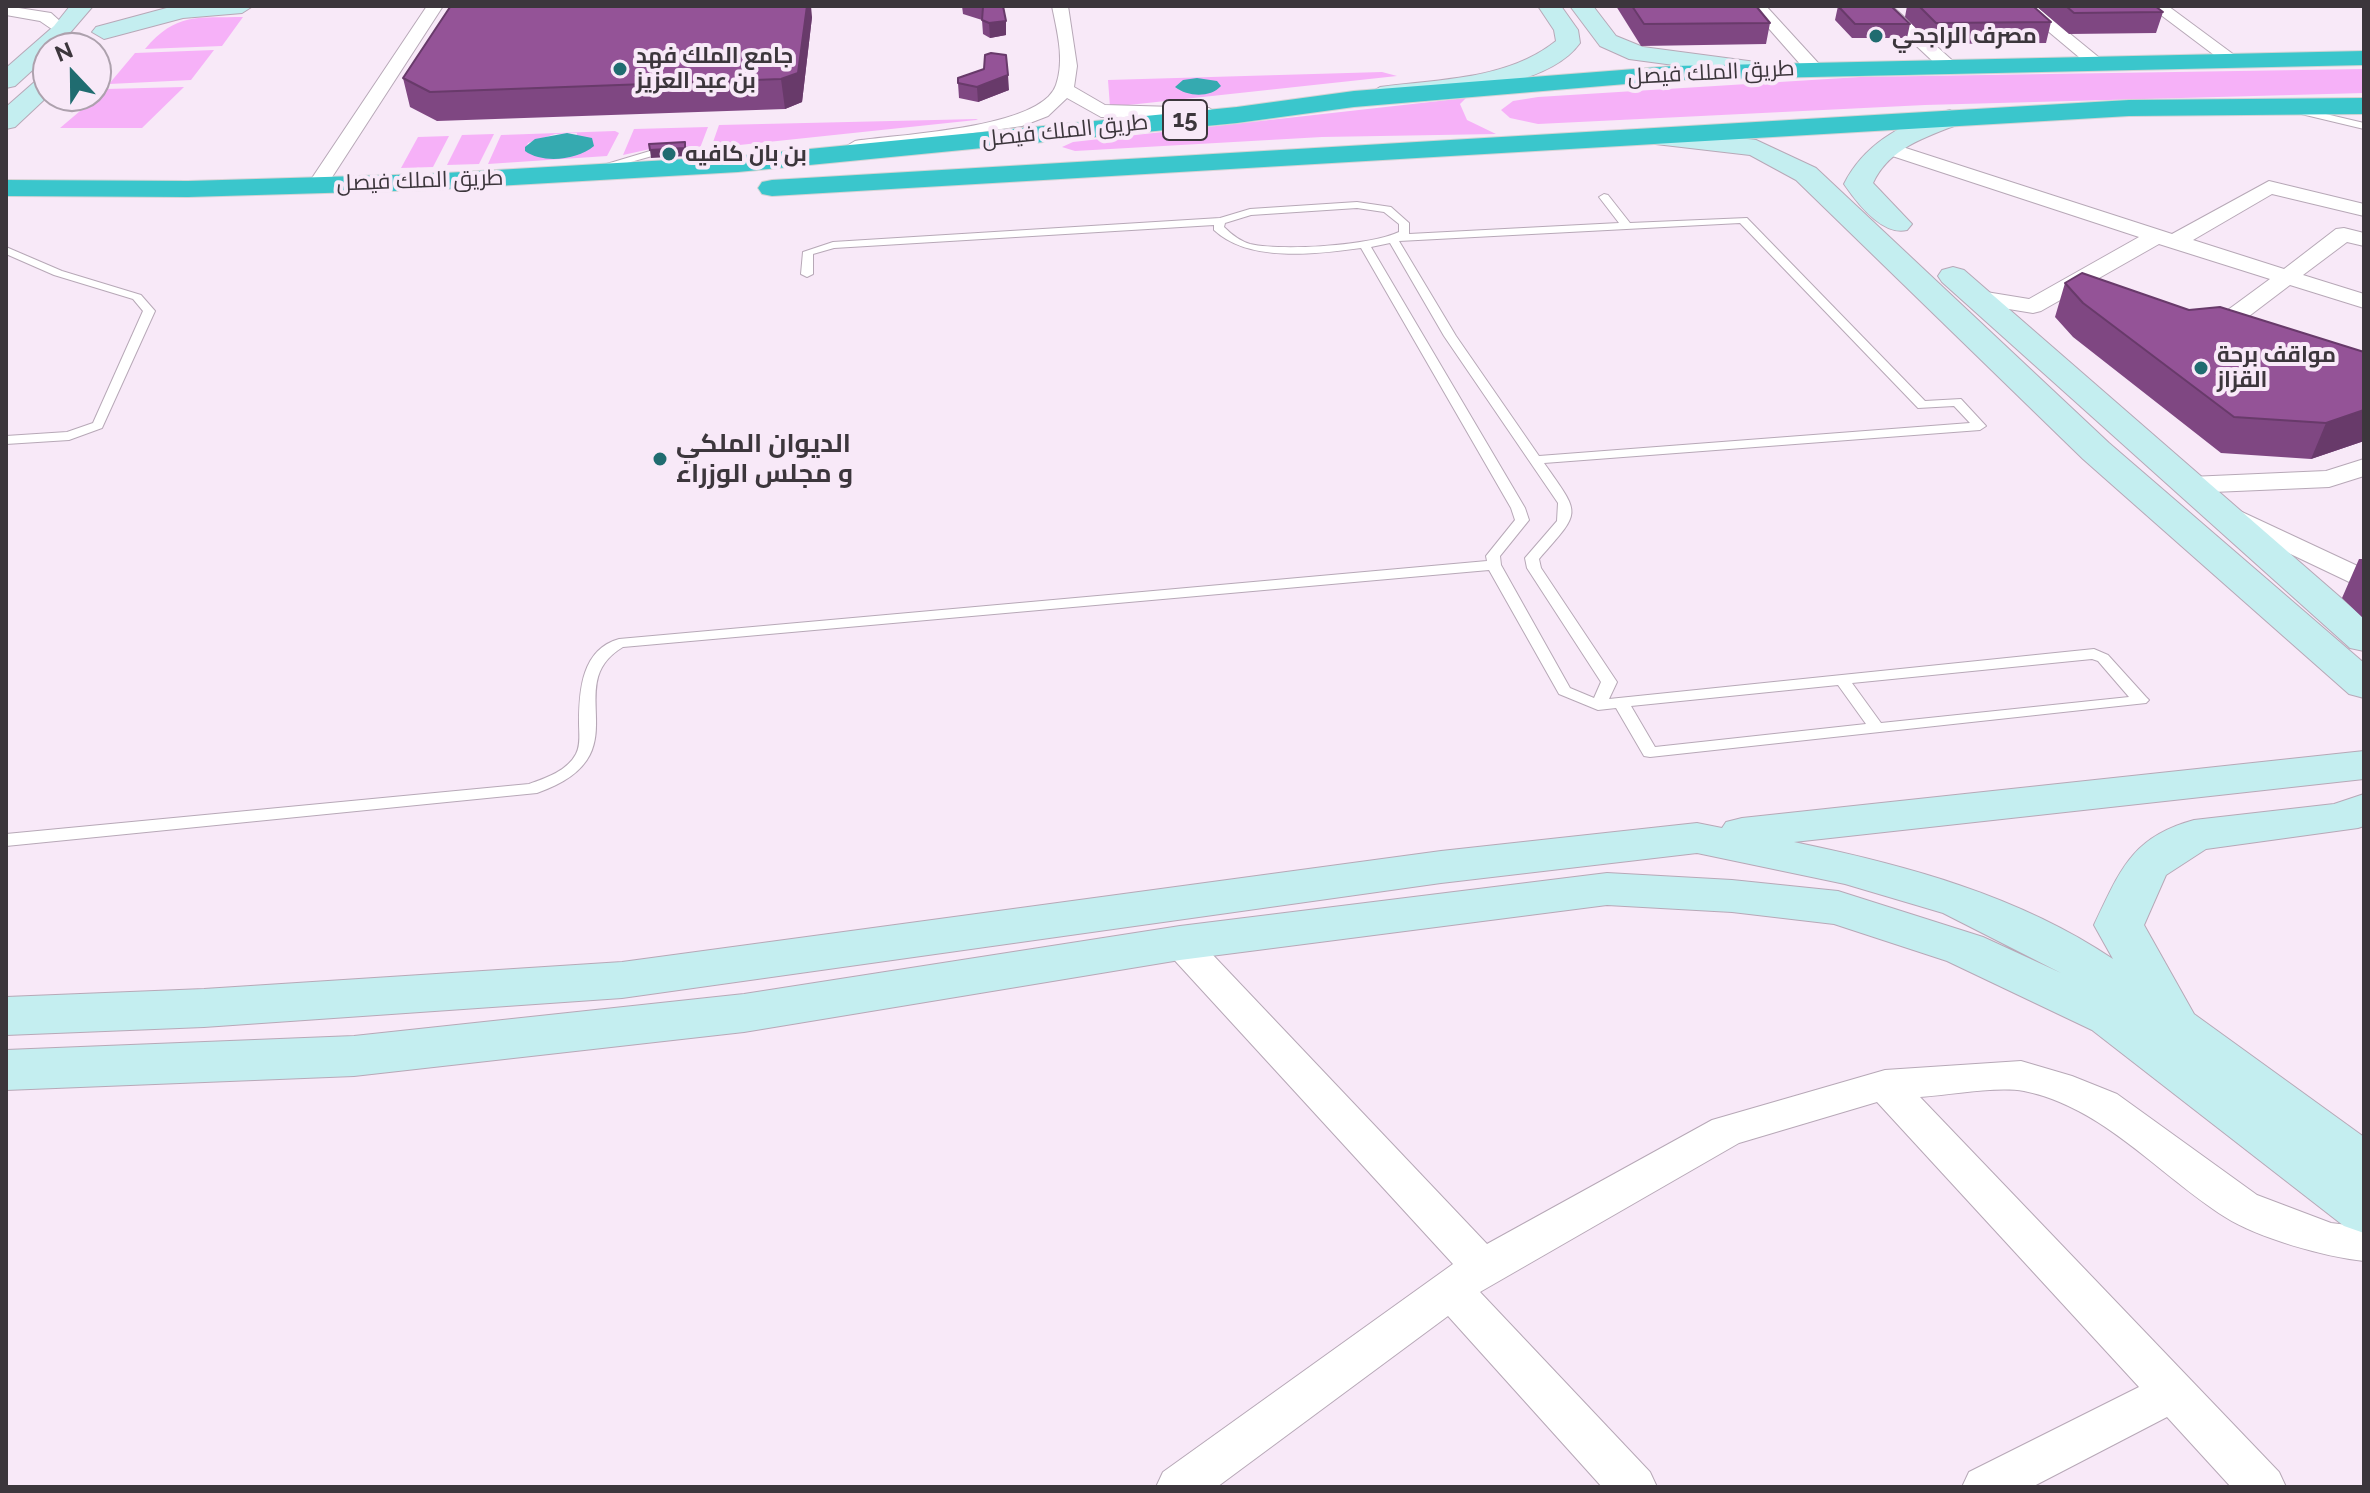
<!DOCTYPE html>
<meta charset="utf-8">
<style>
body{margin:0}
#map{position:relative;width:2370px;height:1493px;overflow:hidden;background:#f8e9f8;font-family:Raleway,sans-serif}
canvas{display:block}
.frame{position:absolute;inset:0;border:8px solid #3c363c;pointer-events:none}
.north{position:absolute;left:32px;top:32px;width:80px;height:80px;box-sizing:border-box;background:#f8e9f8;border:2px solid #ada1ad;border-radius:50%;rotate:338deg;font-size:22px;font-weight:700;line-height:32px;text-align:center;color:#3c363c}
.north::after{content:'';display:block;margin:auto;width:28px;height:36px;background:#206c70;clip-path:polygon(50% 0,100% 100%,50% 72%,0 100%)}
</style>
<div id="map">
<canvas width="2370" height="1493"></canvas>
<div class="frame"></div>
<div class="north">N</div>
</div>
<script>
const g = document.querySelector('canvas').getContext('2d');
g.lineJoin = 'round';
function fill(path, color) { g.fillStyle = color; g.fill(path, 'evenodd'); }
function strokePath(path, color, width, dash) { g.strokeStyle = color; g.lineWidth = width; g.lineCap = dash ? 'butt' : 'round'; g.setLineDash(dash || []); g.stroke(path); }
function drawText(font, color, halo, rows, align = 'center') {
  g.font = font + ' Raleway,Cairo,sans-serif'; g.lineWidth = 8; g.setLineDash([]); g.textBaseline = 'middle'; g.strokeStyle = halo; g.fillStyle = color; for (const [text, x, y, turn = 0] of rows) {
    g.save(); g.translate(x, y); g.rotate((+turn || 0) * Math.PI / 180); g.textAlign = isNaN(turn) ? turn : align; if (halo) g.strokeText(text, 0, 0); g.fillText(text, 0, 0); g.restore();
  }
}
fill(new Path2D(`
 M 243,17 L 222,46 L 145,49 C 176,12 198,18 243,17 Z
 M 214,50 L 191,80 L 109,84 L 135,53 Z
 M 2364,69 L 2364,93 L 1925,105 L 1538,124 L 1510,118 L 1501,110 L 1513,101 L 1538,97 L 1860,77 Z
 M 1382,72 L 1397,76 L 1110,107 L 1108,80 Z
 M 184,87 L 142,128 L 60,128 L 106,89 Z
 M 1466,98 L 1460,104 L 1467,120 L 1496,134 L 1322,137 L 1075,151 L 1062,147 L 1073,142 Z
 M 978,119 L 976,120 L 711,148 L 719,125 Z
 M 708,127 L 700,148 L 664,146 L 623,155 L 634,129 Z
 M 615,131 L 619,133 L 607,156 L 488,164 L 501,135 ZM 577,133 L 571,157 L 547,158 L 525,151 L 528,143 L 555,134 Z
 M 494,134 L 479,164 L 447,165 L 462,135 Z
 M 449,136 L 433,167 L 401,168 L 418,137 Z`), '#f6b1f8');
fill(new Path2D(`
 M 1197,78 L 1217,81 L 1221,86 C 1210,98 1188,97 1175,87 L 1183,80 Z
 M 567,133 L 592,138 L 594,146 C 577,160 543,164 525,151 L 525,147 L 535,139 Z`), '#35aab0');
const lane = new Path2D(`
 M 2296,107 L 2364,123 L 2364,129 L 2293,112 L 2293,108 Z
 M 670,145 L 747,157 L 752,160 L 747,163 L 670,151 L 595,172 L 590,169 Z
 M 1604,194 L 1608,195 L 1630,223 L 1747,218 L 1925,401 L 1961,399 L 1986,426 L 1980,430 L 1544,463 C 1581,516 1582,510 1539,559 L 1541,568 L 1617,682 L 1609,699 L 2094,649 L 2108,655 L 2146,697 L 2149,700 L 2146,703 L 1650,757 L 1644,756 L 1616,708 L 1598,710 L 1559,694 L 1489,570 L 623,647 C 557,686 646,755 537,793 L 6,846 L 6,834 L 529,784 C 546,778 567,771 576,754 C 581,745 579,733 579,723 C 579,690 582,649 619,639 L 1487,561 L 1486,556 L 1515,520 L 1511,508 L 1361,248 C 1317,254 1249,263 1214,230 L 1214,225 L 834,248 L 813,254 L 813,274 L 807,277 L 801,274 L 803,252 L 833,242 L 1220,218 L 1250,209 L 1357,202 L 1391,207 L 1409,223 L 1409,234 L 1619,223 L 1599,197 ZM 1357,208 L 1384,212 L 1399,224 L 1399,232 C 1369,246 1281,251 1250,244 C 1240,241 1231,234 1224,227 L 1225,223 L 1251,215 ZM 1740,223 L 1918,408 L 1954,406 L 1970,423 L 1539,456 L 1456,336 L 1399,241 ZM 1390,243 L 1444,336 L 1558,503 L 1557,521 L 1525,558 L 1527,568 L 1601,682 L 1594,698 L 1570,688 L 1501,565 L 1500,556 L 1529,520 L 1525,508 L 1371,247 ZM 2092,659 L 2098,661 L 2129,697 L 1881,723 L 1852,683 ZM 1838,685 L 1866,724 L 1655,747 L 1631,706 Z
 M 6,247 L 62,271 L 141,295 L 155,311 L 102,428 L 69,440 L 6,444 L 6,436 L 67,432 L 93,423 L 143,311 L 133,299 L 54,275 L 6,254 Z`);
const street = new Path2D(`
 M 6,6 L 51,13 L 71,31 L 62,36 L 40,21 L 6,15 Z
 M 427,6 L 443,6 L 325,188 L 311,188 L 308,184 Z
 M 1052,6 L 1068,6 L 1077,66 L 1074,87 L 1105,105 L 1209,108 L 1218,114 L 1209,120 L 1101,117 L 1067,98 L 1048,116 L 1022,126 L 848,151 L 845,147 L 855,141 C 898,134 1041,129 1056,85 C 1065,60 1057,31 1052,6 Z
 M 1749,6 L 1766,6 L 1820,65 L 1820,73 L 1808,73 Z
 M 1874,6 L 1892,6 L 1954,62 L 1954,70 L 1942,70 Z
 M 2018,6 L 2036,6 L 2107,64 L 2098,69 L 2092,68 Z
 M 2149,6 L 2168,6 L 2241,60 L 2238,64 L 2226,64 Z
 M 1884,141 L 2172,234 L 2269,181 L 2364,204 L 2364,216 L 2272,194 L 2193,240 L 2284,269 L 2336,229 L 2344,228 L 2364,233 L 2364,246 L 2347,242 L 2303,275 L 2364,294 L 2364,308 L 2290,285 L 2232,329 L 2239,335 L 2235,340 C 2225,343 2209,341 2202,331 L 2206,326 L 2270,279 L 2159,244 L 2041,311 L 2033,313 L 1972,303 L 1969,298 L 1972,293 L 1980,291 L 2029,299 L 2139,237 L 1877,151 L 1874,147 Z
 M 2364,459 L 2364,476 L 2329,487 L 2190,493 L 2181,491 L 2177,485 L 2181,479 L 2190,477 L 2326,471 Z
 M 2227,505 L 2364,569 L 2364,589 L 2217,519 L 2213,513 L 2217,507 Z
 M 1180,930 L 1193,934 L 1487,1244 L 1712,1120 L 1885,1070 L 2021,1061 L 2072,1076 L 2117,1094 L 2257,1195 L 2331,1223 L 2364,1227 L 2364,1261 C 2325,1257 2258,1238 2225,1217 C 2159,1175 2103,1107 2024,1091 C 1996,1086 1950,1095 1920,1097 L 2279,1472 L 2286,1487 L 2231,1487 L 2167,1417 L 2032,1487 L 1962,1487 L 1969,1472 L 2139,1387 L 1877,1102 L 1739,1143 L 1480,1292 L 1650,1472 L 1657,1487 L 1602,1487 L 1448,1316 L 1217,1487 L 1156,1487 L 1163,1472 L 1453,1264 L 1167,952 L 1162,943 L 1167,934 Z`);
const secondary = new Path2D(`
 M 70,6 L 93,6 L 57,48 L 48,48 L 48,56 L 15,86 L 6,88 L 6,68 L 54,26 Z
 M 174,6 L 253,6 L 242,13 L 183,18 L 104,39 L 92,32 L 96,27 Z
 M 1538,6 L 1561,6 L 1578,30 L 1580,43 C 1546,91 1434,95 1380,103 L 1367,95 L 1380,87 C 1438,79 1508,80 1556,41 L 1554,30 Z
 M 1570,6 L 1593,6 L 1616,36 L 1643,47 L 1756,62 L 1768,69 L 1756,76 L 1629,59 L 1600,46 Z
 M 48,75 L 48,96 L 15,127 L 6,129 L 6,107 L 39,78 Z
 M 1950,110 L 1963,118 L 1959,124 C 1926,137 1889,148 1873,183 L 1912,224 L 1907,230 C 1882,236 1857,203 1844,184 C 1865,142 1906,121 1950,110 Z
 M 1656,129 L 1756,140 L 1816,168 L 2109,443 L 2364,663 L 2364,698 L 2349,694 L 2083,459 L 1796,180 L 1750,155 L 1647,143 L 1643,137 L 1647,131 Z
 M 1953,267 L 1964,270 L 2364,618 L 2364,651 L 2350,648 L 1942,282 L 1938,276 L 1942,270 Z
 M 2364,751 L 2364,779 L 1794,842 C 1905,865 2018,895 2113,959 L 2094,925 C 2120,871 2131,837 2194,820 L 2334,804 L 2364,794 L 2364,826 L 2358,828 L 2206,849 L 2166,875 L 2144,925 L 2194,1014 L 2364,1137 L 2364,1233 L 2344,1226 L 2092,1030 L 1947,961 L 1834,924 L 1732,912 L 1607,905 L 1180,960 L 744,1032 L 354,1076 L 6,1090 L 6,1050 L 354,1036 L 744,994 L 1180,926 L 1607,873 L 1732,880 L 1838,891 L 1983,937 L 2061,973 L 1943,913 L 1845,884 L 1697,853 L 1441,883 L 622,998 L 204,1027 L 6,1035 L 6,997 L 204,989 L 622,962 L 1441,851 L 1697,823 L 1722,828 L 1726,822 L 1742,818 Z`);
const highway = new Path2D(`
 M 2364,51 L 2364,65 L 1673,80 L 1354,107 L 1237,123 L 738,172 L 427,190 L 188,197 L 6,196 L 6,180 L 188,181 L 427,174 L 738,156 L 1237,107 L 1354,91 L 1673,66 Z
 M 2364,98 L 2364,114 L 2129,116 L 772,196 L 762,194 L 758,188 L 762,182 L 772,180 L 2129,100 Z`);
strokePath(lane, '#b7a8b7', 2);
strokePath(street, '#b7a8b7', 2);
strokePath(secondary, '#b7a8b7', 2);
strokePath(highway, '#d4d3d4', 2);
fill(lane, '#fff');
fill(street, '#fff');
fill(secondary, '#c4eef0');
fill(highway, '#3ac6cc');
fill(new Path2D(`
 M 962,6 L 1003,6 L 1006,35 L 990,38 L 983,34 L 982,20 L 963,14 Z
 M 1616,6 L 1756,6 L 1770,23 L 1766,44 L 1641,46 Z
 M 1838,6 L 1910,24 L 1907,38 L 1852,38 L 1835,20 Z
 M 1907,6 L 2033,6 L 2051,22 L 2046,43 L 1931,44 L 1905,17 Z
 M 2036,6 L 2155,6 L 2163,12 L 2156,33 L 2069,34 Z
 M 812,17 L 802,102 L 785,109 L 437,121 L 410,107 L 403,78 Z
 M 958,83 L 1009,90 L 978,102 L 959,98 Z
 M 2065,283 L 2189,310 L 2364,352 L 2364,441 L 2311,459 L 2221,453 L 2073,337 L 2055,317 Z
 M 2359,559 L 2364,559 L 2364,619 L 2342,598 Z`), '#7f4782');
fill(new Path2D(`
 M 807,6 L 811,6 L 812,17 L 802,102 L 785,109 L 781,79 Z
 M 1006,21 L 1006,35 L 990,38 L 989,23 Z
 M 1008,75 L 1009,90 L 978,102 L 977,87 Z
 M 685,142 L 687,156 L 651,158 L 650,150 Z
 M 2364,410 L 2364,441 L 2311,459 L 2326,423 Z`), '#683a6a');
const building = new Path2D(`
 M 455,6 L 807,6 L 798,73 L 781,79 L 430,92 L 403,78 L 450,7 Z
 M 980,6 L 1003,6 L 1006,21 L 989,23 L 982,20 L 983,7 Z
 M 1632,6 L 1756,6 L 1770,23 L 1644,24 Z
 M 1838,6 L 1892,7 L 1910,24 L 1855,24 Z
 M 1919,6 L 2033,6 L 2051,22 L 1936,23 Z
 M 2066,6 L 2155,6 L 2163,12 L 2074,13 Z
 M 991,53 L 1006,55 L 1008,75 L 977,87 L 958,83 L 958,78 L 984,69 L 985,55 Z
 M 685,142 L 685,148 L 650,150 L 649,144 Z
 M 2082,273 L 2189,310 L 2220,307 L 2364,352 L 2364,410 L 2326,423 L 2234,417 L 2083,303 L 2065,283 Z`);
fill(building, '#945397');
strokePath(building, '#683a6a', 2);
for (const [x, y, r, color] of [
 [1876,36,8,"#206c70"],
 [620,69,8,"#206c70"],
 [669,154,8,"#206c70"],
 [2201,368,8,"#206c70"],
 [660,459,8,"#206c70"]
]) { const dot = new Path2D(); dot.arc(x, y, r, 0, 2 * Math.PI); g.fillStyle = color; g.fill(dot); strokePath(dot, '#f8e9f8', 3); }
drawText('bold 22px', '#3c363c', '#f8e9f8', [
 ["مصرف الراجحي",1892,36],
 ["جامع الملك فهد",636,56],
 ["بن عبد العزيز",636,81],
 ["بن بان كافيه",685,154],
 ["مواقف برحة",2217,355],
 ["القزاز",2217,380]
], 'left');
drawText('22px', '#3c363c', '#f8e9f8', [
 ["طريق الملك فيصل",1711,73,-3],
 ["طريق الملك فيصل",1065,131,-6],
 ["طريق الملك فيصل",420,181,-2]
]);
for (const [x, y, w] of [
 [1185,120,44]
]) { const box = new Path2D(); box.roundRect(x - w / 2, y - 20, w, 40, 6); g.fillStyle = '#f8e9f8'; g.fill(box); strokePath(box, '#3c363c', 2); }
drawText('bold 24px', '#3c363c', null, [
 ["15",1185,120]
]);
drawText('bold 26px', '#3c363c', '#f8e9f8', [
 ["الديوان الملكي",676,444],
 ["و مجلس الوزراء",676,474]
], 'left');
</script>
